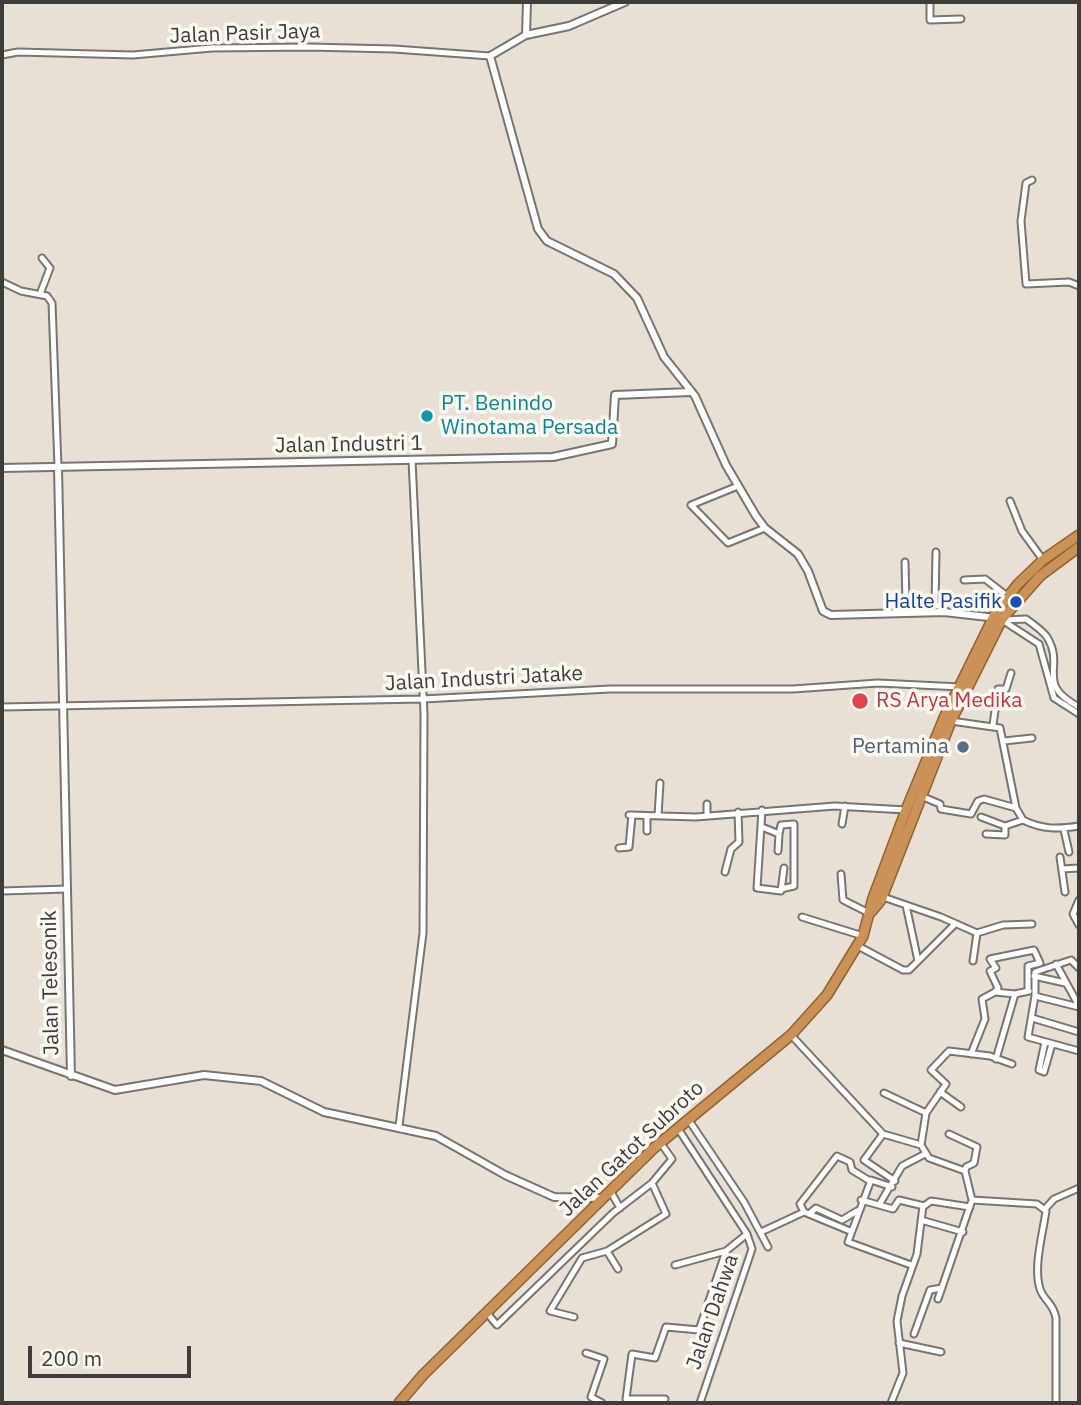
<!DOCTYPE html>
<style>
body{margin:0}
#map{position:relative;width:1081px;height:1405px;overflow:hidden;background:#efebe6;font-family:"IBM Plex Sans",sans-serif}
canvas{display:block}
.frame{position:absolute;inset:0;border:4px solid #3e3d3a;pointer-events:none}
.scale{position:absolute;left:28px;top:1346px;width:163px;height:32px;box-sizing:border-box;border:4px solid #3e3d3a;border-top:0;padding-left:9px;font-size:21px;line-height:24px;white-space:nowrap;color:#3e3d3a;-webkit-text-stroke:5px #fcf9f3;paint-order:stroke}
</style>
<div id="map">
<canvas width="1081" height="1405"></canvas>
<div class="frame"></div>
<div class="scale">200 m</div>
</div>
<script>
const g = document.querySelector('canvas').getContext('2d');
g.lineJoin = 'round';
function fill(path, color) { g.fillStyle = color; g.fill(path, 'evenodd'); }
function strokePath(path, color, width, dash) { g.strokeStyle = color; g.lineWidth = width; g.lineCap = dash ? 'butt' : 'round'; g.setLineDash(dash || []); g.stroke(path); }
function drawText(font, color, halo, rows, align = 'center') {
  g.font = font + ' "IBM Plex Sans",sans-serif'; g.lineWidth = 7; g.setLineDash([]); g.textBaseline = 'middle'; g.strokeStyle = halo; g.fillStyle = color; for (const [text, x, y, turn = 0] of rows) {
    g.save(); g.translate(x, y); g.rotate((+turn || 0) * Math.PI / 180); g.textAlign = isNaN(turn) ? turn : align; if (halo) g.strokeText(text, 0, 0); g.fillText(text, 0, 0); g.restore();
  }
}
fill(new Path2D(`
 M 2,2 L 1079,2 L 1079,1403 L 2,1403 Z`), '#e8e0d4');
const minor = new Path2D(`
 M 930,2 L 930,20 L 961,19
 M 2,55 L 18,52 L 133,55 L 212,48 L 308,47 L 394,49 L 490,56
 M 1032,180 L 1026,183 L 1021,221 L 1026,284 L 1069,282 L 1079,286
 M 2,282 L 21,291 L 47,296 L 52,303 L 58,467
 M 40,294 L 50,268 L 42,258
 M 738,486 L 691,505 L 728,543 L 765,528
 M 1010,501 L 1022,531 L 1043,560
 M 905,562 L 906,605 L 941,606 L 944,612
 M 964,580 L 985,579 L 1007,596
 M 935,606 L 936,552
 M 1002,620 L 1026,619 C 1033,624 1042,630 1047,637 C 1066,668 1034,683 1079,707
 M 1002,620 L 1039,644 L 1054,698 L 1079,714
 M 2,707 L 423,699 L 610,689 L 793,689 L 878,683 L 961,687
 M 951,721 L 1000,728 L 1016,808 L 1023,820 C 1043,830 1059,829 1079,826
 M 993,725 L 998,689 L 1006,689 L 1011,673
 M 1004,741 L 1032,738
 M 921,796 L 940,804 L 941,809 L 971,814 L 978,801 L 984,799 L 1016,808
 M 707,804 L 707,815
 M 762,810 L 757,888 L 781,891 L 784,868
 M 629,815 L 696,817 L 835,806 L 906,810
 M 658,816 L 660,783
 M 981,817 L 1005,826 L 1023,820
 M 842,824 L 845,806
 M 762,827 L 779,834 L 778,851
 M 1064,830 L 1069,852
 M 647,831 L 647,816
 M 779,834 L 781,825 L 794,824 L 794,886 L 781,889
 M 986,834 L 1005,835 L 1005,826
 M 619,848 L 629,847 L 632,815
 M 1060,857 L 1065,892
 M 1062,869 L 1079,868
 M 725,872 L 731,849 L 739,842 L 738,812
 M 841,874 L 843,900 L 871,914
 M 2,891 L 67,889
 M 883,897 L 941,917 L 977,933 L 973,961
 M 1079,900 L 1073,914 L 1079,925
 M 906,905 L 918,961
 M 802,917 L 863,936
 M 977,933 L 1003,925 L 1032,924
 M 858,946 L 903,970 L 909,970 L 955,924
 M 1056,964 L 1079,1006
 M 1079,968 L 1071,960 L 1035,972 L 1035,996 L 1028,1037 L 1079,1051
 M 1034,976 L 1065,983
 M 995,992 L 998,988 L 990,971 L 996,968 L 990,959 L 1034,950 L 1040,963 L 1028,966 L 1028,991
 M 1035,996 L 1079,1007
 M 1032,1018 L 1079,1032
 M 791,1035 L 883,1134 L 921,1145 L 929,1158 L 965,1171
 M 971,1054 L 985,1019 L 982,999 L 995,992 L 1015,994
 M 996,1059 L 1015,994 L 1029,991
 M 1044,1072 L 1039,1070 L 1045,1042
 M 1044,1072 L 1052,1044
 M 940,1092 L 961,1107
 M 884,1093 L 926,1113
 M 688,1119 L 744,1202 L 768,1247
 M 399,1126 L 423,933 L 424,714 L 412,460
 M 677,1127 L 747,1234 L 752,1249 L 700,1403
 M 883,1134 L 864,1160 L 895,1181
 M 949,1134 L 977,1147 L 974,1163 L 966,1167 L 965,1171
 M 921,1145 L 926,1113 L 946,1084 L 931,1070 L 949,1051 L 990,1056 L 1012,1064
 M 965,1171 L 972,1200 L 1037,1204 L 1046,1211 C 1043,1233 1033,1267 1040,1289 C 1044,1301 1053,1302 1056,1318 L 1056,1403
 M 892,1187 L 871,1180 L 848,1242 L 911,1265
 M 611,1192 L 620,1208
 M 861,1200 L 893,1209 L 899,1200 L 924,1206 L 931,1201 L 970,1207
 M 879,1205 L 902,1166 L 925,1154
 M 1045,1209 L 1054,1199 L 1079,1188
 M 809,1214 L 816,1208 L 842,1220 L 857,1211
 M 921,1220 L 963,1232
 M 850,1231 L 804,1212 L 800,1204 L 837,1156 L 850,1162 L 852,1170 L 870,1181
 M 761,1232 L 804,1212
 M 607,1251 L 618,1269
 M 675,1265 L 726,1251 L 747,1234
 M 938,1299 L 971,1203
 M 487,1313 L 497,1325 L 613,1213 L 652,1183 L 672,1159 L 660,1142
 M 574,1317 L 550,1311 L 582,1258 L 607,1251 L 666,1214 L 652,1183
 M 914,1334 L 930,1290 L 942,1288
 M 899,1343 L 941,1352
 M 586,1353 L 604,1359 L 591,1397 L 602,1403
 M 665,1399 L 626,1399 L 632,1354 L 655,1358 L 666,1327 L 699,1330 L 726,1251
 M 891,1403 L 903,1373 L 897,1321 L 902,1296 L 917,1254 L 923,1206`);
const tertiary = new Path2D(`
 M 625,2 L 569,26 L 526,35 L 490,56 L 538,229 L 547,241 L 614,274 L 637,298 L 664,357 L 695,396 L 726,465 L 756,516 L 765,528 L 798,554 L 808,571 L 823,611 L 831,615 L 944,612 L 997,618
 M 526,35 L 527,2
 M 58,467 L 71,1076
 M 2,468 L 553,457 L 612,444 L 615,395 L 690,392
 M 2,1050 L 115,1090 L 204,1075 L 261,1081 L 324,1112 L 436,1136 L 505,1175 L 554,1197 L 602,1198`);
const trunk = new Path2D(`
 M 872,911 L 881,900 L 951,721 L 1002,619 L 1040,576 L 1079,547
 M 399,1403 L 423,1375 L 654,1148 L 791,1035 L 827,995 L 863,936 L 873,898 L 906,810 L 944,718 L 996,612 L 1018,584 L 1043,560 L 1079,535`);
strokePath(minor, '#787570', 9);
strokePath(tertiary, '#787570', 10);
strokePath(trunk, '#906231', 12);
strokePath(minor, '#fff', 5);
strokePath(tertiary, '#fff', 6);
strokePath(trunk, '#ca9256', 9);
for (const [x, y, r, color] of [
 [427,416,7,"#0f9aa8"],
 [1016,602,7,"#1a4fb4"],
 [860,701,9,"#e0444e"],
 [963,747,7,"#5c6f8a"]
]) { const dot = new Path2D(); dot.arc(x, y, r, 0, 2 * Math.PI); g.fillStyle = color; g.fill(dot); strokePath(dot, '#fcf9f3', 2.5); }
drawText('21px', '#3e3d3a', '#fcf9f3', [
 ["Jalan Pasir Jaya",245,34,-2],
 ["Jalan Industri 1",349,445,-1],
 ["Jalan Industri Jatake",484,679,-3],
 ["Jalan Telesonik",51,983,-91],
 ["Jalan Gatot Subroto",632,1149,-43],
 ["Jalan Dahwa",713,1312,-71]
]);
drawText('21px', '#0d838f', '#fcf9f3', [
 ["PT. Benindo",441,404],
 ["Winotama Persada",441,428]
], 'left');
drawText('21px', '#164399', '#fcf9f3', [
 ["Halte Pasifik",1002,602]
], 'right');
drawText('21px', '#be3a42', '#fcf9f3', [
 ["RS Arya Medika",876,701]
], 'left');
drawText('21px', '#4e5e75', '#fcf9f3', [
 ["Pertamina",949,747]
], 'right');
</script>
